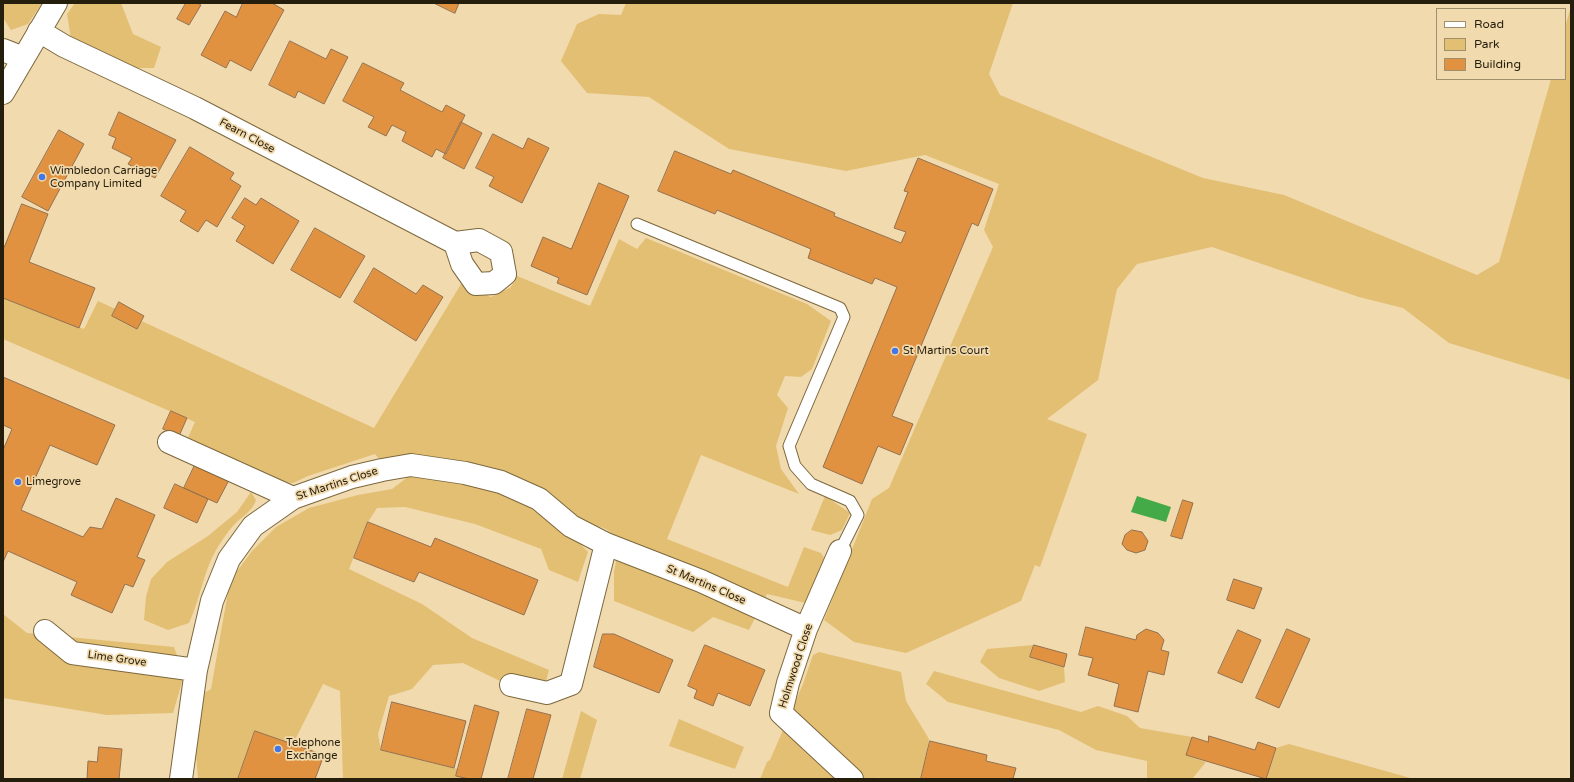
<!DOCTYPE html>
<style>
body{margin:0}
#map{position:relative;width:1574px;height:782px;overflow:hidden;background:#f1daad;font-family:"Varela Round",sans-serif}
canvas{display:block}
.frame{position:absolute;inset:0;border:4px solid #261e0d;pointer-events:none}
.legend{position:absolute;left:1436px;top:8px;width:130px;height:72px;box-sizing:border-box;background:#f1daad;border:1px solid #a08f6d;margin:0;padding:5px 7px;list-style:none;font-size:12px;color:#261e0d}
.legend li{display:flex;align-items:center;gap:8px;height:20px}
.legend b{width:20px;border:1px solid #a08f6d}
</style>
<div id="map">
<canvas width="1574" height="782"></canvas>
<div class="frame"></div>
<ul class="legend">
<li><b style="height:5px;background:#fff"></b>Road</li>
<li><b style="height:11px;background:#e3bf74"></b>Park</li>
<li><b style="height:11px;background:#e09240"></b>Building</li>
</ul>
</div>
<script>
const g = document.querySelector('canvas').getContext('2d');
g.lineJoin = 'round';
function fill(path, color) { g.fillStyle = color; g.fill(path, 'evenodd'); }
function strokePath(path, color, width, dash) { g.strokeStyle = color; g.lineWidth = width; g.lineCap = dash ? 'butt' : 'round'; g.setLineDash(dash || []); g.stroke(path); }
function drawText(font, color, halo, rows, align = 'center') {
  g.font = font + ' "Varela Round",sans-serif'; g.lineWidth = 3.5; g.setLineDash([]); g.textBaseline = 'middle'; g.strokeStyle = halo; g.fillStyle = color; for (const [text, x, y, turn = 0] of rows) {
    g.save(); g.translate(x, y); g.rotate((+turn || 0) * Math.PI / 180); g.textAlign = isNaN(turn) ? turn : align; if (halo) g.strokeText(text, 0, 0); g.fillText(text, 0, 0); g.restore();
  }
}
fill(new Path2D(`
 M 3,3 L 42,3 L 28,24 L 11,30 L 3,18 Z
 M 75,3 L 121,3 L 133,34 L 161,47 L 154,68 L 128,68 L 71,39 L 67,14 Z
 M 626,3 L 1013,3 L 989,74 L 1000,95 L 1203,178 L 1284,195 L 1477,275 L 1499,262 L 1551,79 L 1565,79 L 1565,27 L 1571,6 L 1571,380 L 1449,343 L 1403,308 L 1359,297 L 1212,247 L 1137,264 L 1117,289 L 1098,380 L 1047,419 L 1087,434 L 1040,567 L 1035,565 L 1021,601 L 906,653 L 854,642 L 824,620 L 872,499 L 889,488 L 993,247 L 984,230 L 999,184 L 925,155 L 846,171 L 729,149 L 649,97 L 587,93 L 561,61 L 577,24 L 599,14 L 621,15 Z
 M 646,238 L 807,304 L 831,321 L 812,369 L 801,377 L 785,376 L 777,395 L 788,408 L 776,446 L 781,469 L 799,494 L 701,455 L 667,539 L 788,587 L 804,547 L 821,553 L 827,563 L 810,604 L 767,594 L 749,630 L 713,617 L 693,632 L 614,601 L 614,572 L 620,540 L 606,529 L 577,519 L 547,492 L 518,477 L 487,466 L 430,456 L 379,459 L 375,454 L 308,476 L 293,483 L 273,482 L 186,442 L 195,422 L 3,339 L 3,298 L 84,329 L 98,301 L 374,428 L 461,284 L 491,297 L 511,287 L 517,276 L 590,306 L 619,239 L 637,249 Z
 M 409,476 L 468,483 L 523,502 L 563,526 L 588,552 L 578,582 L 549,570 L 541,549 L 475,524 L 405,507 L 377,508 L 368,522 L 349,569 L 422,604 L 472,638 L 549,670 L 545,685 L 500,681 L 463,663 L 433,665 L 412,689 L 389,696 L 378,734 L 381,750 L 458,769 L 469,779 L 343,779 L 340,691 L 323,684 L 293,744 L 255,731 L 238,779 L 198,779 L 196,754 L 204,693 L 211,689 L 228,592 L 235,574 L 252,551 L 276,527 L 309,508 L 358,495 L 392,489 Z
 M 251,492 L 256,500 C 252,512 242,516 234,525 C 227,532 221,542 216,550 C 203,573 200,599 189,623 L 168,630 L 144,620 L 146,597 L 151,579 L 167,562 L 208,536 L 237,512 Z
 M 825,496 L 850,513 L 842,530 L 830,535 L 811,530 Z
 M 3,614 L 27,633 L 174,647 L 184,675 L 173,713 L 107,715 L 3,698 Z
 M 1034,645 L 1030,657 L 1064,667 L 1065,682 L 1039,691 L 999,678 L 980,662 L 987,649 Z
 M 819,652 L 901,672 L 906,701 L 929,739 L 923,779 L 880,779 L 878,777 L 876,779 L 760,779 L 767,762 L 770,760 L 803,684 L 813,655 Z
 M 934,671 L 1081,712 L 1098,706 L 1127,716 L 1140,728 L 1192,737 L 1186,755 L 1206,762 L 1192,779 L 1147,779 L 1147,761 L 1096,750 L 1059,730 L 948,702 L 926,684 Z
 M 581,711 L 597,720 L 580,779 L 562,779 Z
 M 679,719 L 744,747 L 735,769 L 669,746 Z
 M 1289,744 L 1414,779 L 1266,779 L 1276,748 Z`), '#e3bf74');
fill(new Path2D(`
 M 1137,496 L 1171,507 L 1166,522 L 1131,512 Z`), '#43aa47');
const building = new Path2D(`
 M 186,3 L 197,3 L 201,5 L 189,25 L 177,19 Z
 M 243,3 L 272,3 L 284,10 L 251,71 L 230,60 L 226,68 L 201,55 L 225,11 L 236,17 Z
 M 434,3 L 459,3 L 455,13 Z
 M 290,41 L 326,59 L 331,49 L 348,57 L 324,104 L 298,91 L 295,98 L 269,85 Z
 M 363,63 L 404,83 L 400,90 L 442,112 L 446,105 L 465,115 L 446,154 L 436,149 L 432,157 L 402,141 L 406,132 L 392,125 L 386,136 L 368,127 L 374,117 L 343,101 Z
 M 119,112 L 176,140 L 155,178 L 128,164 L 132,158 L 112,148 L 116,138 L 109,135 Z
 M 461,122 L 482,133 L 464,169 L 443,158 Z
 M 59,130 L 84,144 L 48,211 L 22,197 Z
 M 493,134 L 523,149 L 528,138 L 549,148 L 522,203 L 489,186 L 494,177 L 476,168 Z
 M 190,147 L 234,173 L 230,179 L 241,186 L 217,227 L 206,220 L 198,232 L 180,221 L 186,211 L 161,196 Z
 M 675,151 L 731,174 L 733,170 L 835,213 L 834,216 L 901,243 L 906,232 L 894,228 L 908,192 L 904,191 L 918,158 L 993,189 L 978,226 L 972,223 L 892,416 L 913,424 L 900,455 L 878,446 L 862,484 L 823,467 L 897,287 L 875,278 L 872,284 L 808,258 L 811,249 L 717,210 L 715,214 L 658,191 Z
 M 599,183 L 629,196 L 587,295 L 557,283 L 559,278 L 531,266 L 543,237 L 571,249 Z
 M 245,198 L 256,205 L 261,198 L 299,221 L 273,264 L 236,241 L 245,226 L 232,218 Z
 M 22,204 L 48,214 L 29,262 L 95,288 L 79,328 L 3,298 L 3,247 L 4,247 Z
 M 315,228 L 365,256 L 340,298 L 291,270 Z
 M 374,268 L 416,294 L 423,285 L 443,297 L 416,341 L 354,302 Z
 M 119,302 L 144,316 L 137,329 L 112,316 Z
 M 3,377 L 115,425 L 97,465 L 50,445 L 21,510 L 83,537 L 90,527 L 102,529 L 116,498 L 155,515 L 137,557 L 145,560 L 133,587 L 125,584 L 112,613 L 71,595 L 77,582 L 8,551 L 3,562 L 3,450 L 12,429 L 3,425 Z
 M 171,411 L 187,418 L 179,436 L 163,429 Z
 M 195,465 L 229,480 L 217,503 L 184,488 Z
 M 175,484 L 208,499 L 197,523 L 164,508 Z
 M 1183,500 L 1193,503 L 1182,539 L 1171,536 Z
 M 368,522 L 431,547 L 435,538 L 538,580 L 524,615 L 419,572 L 414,582 L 354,558 Z
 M 1132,530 L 1142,532 L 1148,541 L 1145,550 L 1136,553 L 1127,550 L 1122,544 L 1125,535 Z
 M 1234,579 L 1262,588 L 1254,609 L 1227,600 Z
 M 1086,627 L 1136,640 L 1137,635 L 1146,629 L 1158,633 L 1164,640 L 1161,650 L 1169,652 L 1164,675 L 1148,671 L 1138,712 L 1114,706 L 1119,684 L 1088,675 L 1093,658 L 1079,655 Z
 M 1287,629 L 1310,639 L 1279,708 L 1256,698 Z
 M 1238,630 L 1261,640 L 1242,683 L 1218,673 Z
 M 603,634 L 614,634 L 673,660 L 659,693 L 594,667 Z
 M 705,645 L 765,670 L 750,706 L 718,693 L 713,706 L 694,698 L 697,690 L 688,686 Z
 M 1034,645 L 1067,654 L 1064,667 L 1030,657 Z
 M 392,702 L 466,721 L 454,768 L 381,750 Z
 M 475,705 L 499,712 L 481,779 L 469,779 L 456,776 Z
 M 527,709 L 551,715 L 533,779 L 508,779 Z
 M 255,731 L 324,755 L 315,779 L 238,779 Z
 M 1209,736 L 1255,750 L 1258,742 L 1276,748 L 1266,779 L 1186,755 L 1192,737 L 1208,742 Z
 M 930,741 L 987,755 L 986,761 L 1016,768 L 1013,779 L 921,779 Z
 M 99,747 L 122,749 L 119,779 L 87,779 L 88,761 L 97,762 Z`);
fill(building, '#e09240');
strokePath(building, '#937150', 1);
const lane = new Path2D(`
 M 637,224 L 840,308 L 844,317 L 789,446 L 795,466 L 811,484 L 850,501 L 858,515 L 840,551`);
const street = new Path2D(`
 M 39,31 L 64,46 L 195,108 L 455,243 L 479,240 L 501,252 L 505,274 L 494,283 L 476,284 L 462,264 L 455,243
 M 3,50 L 23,58
 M 169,442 L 293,498
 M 840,551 L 806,629 L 788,683 L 781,713 L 852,779
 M 45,631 L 72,653 L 196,670
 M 511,685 L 547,693 L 571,684 L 606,544
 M 181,779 L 196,670 L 212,601 L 229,559 L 253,526 L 293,498 L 352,477 L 382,470 L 411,465 L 465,473 L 501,482 L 539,499 L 571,526 L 606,544 L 701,581 L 806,629`);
const primary = new Path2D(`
 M 3,93 L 56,3`);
strokePath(lane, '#7c683e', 13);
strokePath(street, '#7c683e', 24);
strokePath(primary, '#7c683e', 24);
strokePath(lane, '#fff', 11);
strokePath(street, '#fff', 22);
strokePath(primary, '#fff', 22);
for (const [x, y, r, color] of [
 [42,177,4,"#4476e7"],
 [895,351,4,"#4476e7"],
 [18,482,4,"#4476e7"],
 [278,749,4,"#4476e7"]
]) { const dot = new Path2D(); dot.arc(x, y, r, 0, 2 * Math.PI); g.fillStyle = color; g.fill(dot); strokePath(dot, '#f1daad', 1.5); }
drawText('11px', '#261e0d', '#f1daad', [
 ["Fearn Close",247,136,28],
 ["St Martins Close",337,484,-18],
 ["St Martins Close",706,585,23],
 ["Lime Grove",117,659,8],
 ["Holmwood Close",796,666,-72]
]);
drawText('11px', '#261e0d', '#f1daad', [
 ["Wimbledon Carriage",50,171],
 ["Company Limited",50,184],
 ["St Martins Court",903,351],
 ["Limegrove",26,482],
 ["Telephone",286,743],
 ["Exchange",286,756]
], 'left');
</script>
